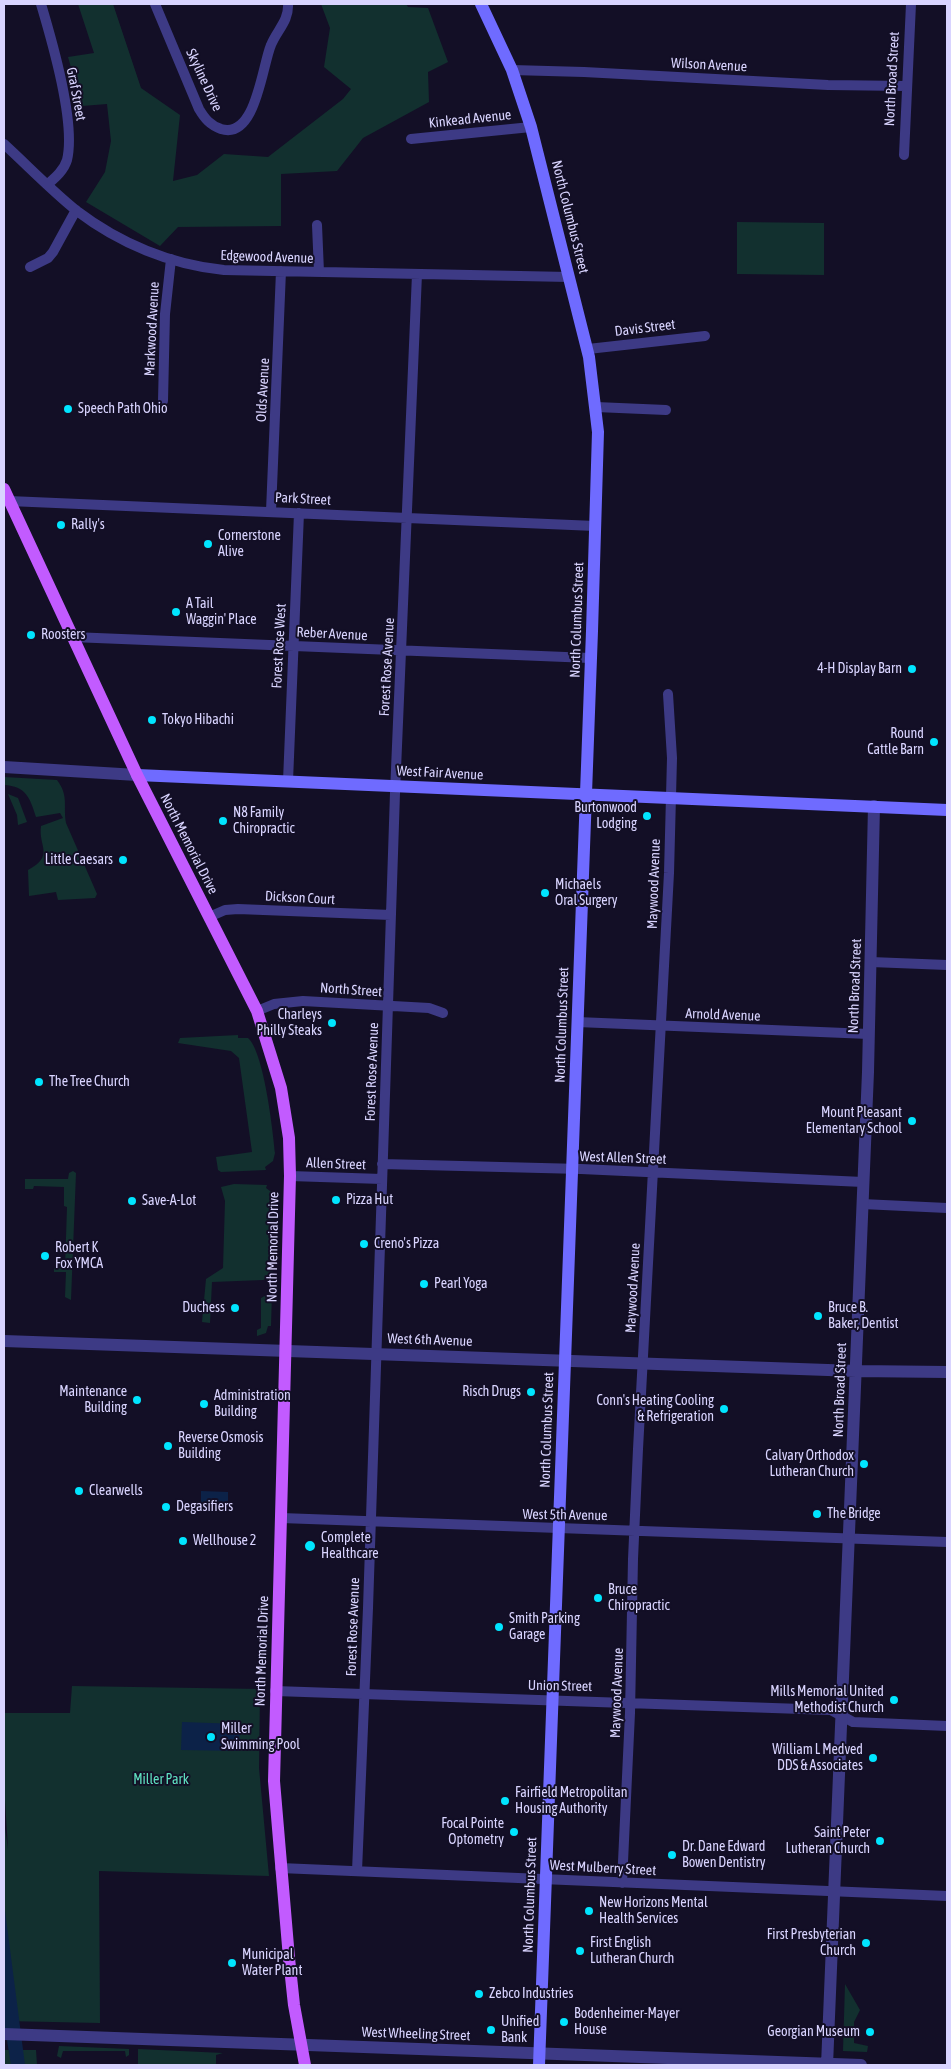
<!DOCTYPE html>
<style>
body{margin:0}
#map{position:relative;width:951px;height:2069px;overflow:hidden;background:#130f26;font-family:"Asap Condensed",sans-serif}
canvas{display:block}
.frame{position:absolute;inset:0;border:5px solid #d9d4ff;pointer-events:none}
</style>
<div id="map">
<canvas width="951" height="2069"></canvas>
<div class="frame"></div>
</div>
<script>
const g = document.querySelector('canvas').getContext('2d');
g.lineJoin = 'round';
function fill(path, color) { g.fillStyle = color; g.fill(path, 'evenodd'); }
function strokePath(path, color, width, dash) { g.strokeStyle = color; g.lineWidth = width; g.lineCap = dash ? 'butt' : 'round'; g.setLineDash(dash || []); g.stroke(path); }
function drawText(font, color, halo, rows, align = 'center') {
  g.font = font + ' "Asap Condensed",sans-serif'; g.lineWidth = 4; g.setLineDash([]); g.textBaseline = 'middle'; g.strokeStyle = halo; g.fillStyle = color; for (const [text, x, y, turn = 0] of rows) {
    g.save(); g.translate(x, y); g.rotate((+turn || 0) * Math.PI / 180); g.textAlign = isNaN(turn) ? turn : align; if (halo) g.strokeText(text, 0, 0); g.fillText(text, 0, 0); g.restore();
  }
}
fill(new Path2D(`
 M 78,4 L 113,4 L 141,88 L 180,115 L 173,181 L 197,175 L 224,154 L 268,157 L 343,99 L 351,89 L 324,67 L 330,28 L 321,4 L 406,4 L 408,7 L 428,8 L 448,62 L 428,72 L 429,102 L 363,138 L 337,171 L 281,174 L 281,226 L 178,227 L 160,246 L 86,202 L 105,172 L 111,141 L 107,104 L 82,106 L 68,57 L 94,53 Z
 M 737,222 L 824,223 L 824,275 L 737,274 Z
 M 4,777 L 57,780 C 69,796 63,805 66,823 L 97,894 L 95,898 L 58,900 L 56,892 L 29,896 L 28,870 C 55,855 38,847 41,826 L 63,818 L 60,813 L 36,817 C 30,798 26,786 4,785 Z
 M 8,794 L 18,798 L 27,822 L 18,825 L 17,815 Z
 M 238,1035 L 238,1038 L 248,1038 C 264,1052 273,1131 275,1153 L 273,1161 L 265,1167 L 266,1170 L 221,1172 L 218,1170 L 216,1157 L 252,1152 L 239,1058 L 231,1051 L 178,1043 L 180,1038 Z
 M 73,1171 L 76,1173 L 71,1300 L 65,1297 L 66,1272 L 54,1272 L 54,1268 L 65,1268 L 67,1207 L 64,1206 L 64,1187 L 34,1186 L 33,1189 L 25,1189 L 25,1179 L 68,1179 L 69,1173 Z
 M 234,1184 L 267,1185 L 266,1188 L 274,1194 L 273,1276 L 263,1280 L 212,1282 L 210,1323 L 202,1322 L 206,1279 L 223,1268 L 225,1201 L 221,1187 Z
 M 272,1292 L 271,1326 L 268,1326 L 266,1333 L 257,1336 L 257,1330 L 261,1328 L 261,1298 Z
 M 72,1686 L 260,1689 L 259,1768 L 269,1876 L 99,1871 L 100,2023 L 4,2021 L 4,1821 L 8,1849 L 4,1784 L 4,1713 L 70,1713 Z
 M 845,1984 L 860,2010 L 854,2022 L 854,2043 L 868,2046 L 867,2052 L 843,2051 Z
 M 59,2046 L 129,2049 L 129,2055 L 126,2057 L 125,2051 L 63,2051 L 61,2058 L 57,2056 Z
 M 138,2049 L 223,2053 L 216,2055 L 216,2065 L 138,2065 Z
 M 4,2050 L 36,2050 L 37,2065 L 4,2065 Z`), '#12302f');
fill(new Path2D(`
 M 201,1491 L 228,1492 L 228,1508 L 201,1507 Z
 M 182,1722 L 240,1724 L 239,1751 L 181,1750 Z
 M 4,1903 L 25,2065 L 11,2065 L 4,2022 Z`), '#0c2248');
strokePath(new Path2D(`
 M 41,4 C 52,41 76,123 67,160 C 64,170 56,177 48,184
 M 155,4 L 199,109 C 205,119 210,125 221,129 C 256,140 262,66 271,45 C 277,30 289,21 288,4
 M 512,70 L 584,72 L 828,85 L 906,86
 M 411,139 L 531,127
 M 4,144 C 28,166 52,191 77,211 C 119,243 171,265 224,270 L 569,277
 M 904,155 L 911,4
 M 317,225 L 319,272
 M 30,267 L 48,258 L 53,252 L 76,210
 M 588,349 L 705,336
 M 163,401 L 165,314 L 171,259
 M 596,407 L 666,410
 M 9,501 L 595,526
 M 271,511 L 281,271
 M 72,637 L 590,658
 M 288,781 L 299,513
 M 209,917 L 225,910 L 238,909 L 391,915
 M 871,962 L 947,965
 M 257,1011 L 274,1004 L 303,1001 L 429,1008 L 443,1013
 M 577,1022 L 869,1034
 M 382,1164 L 581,1169 L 863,1182
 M 290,1176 L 382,1179
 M 862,1204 L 947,1208
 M 281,1518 L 947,1542
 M 275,1691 L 831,1710 L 853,1722 L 947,1726
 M 280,1868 L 947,1896
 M 357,1871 L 368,1608 L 395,793 L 417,274
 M 622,1883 L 630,1713 L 633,1559 L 638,1449 L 669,873 L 672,758 L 668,694`), '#3d3a85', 10);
strokePath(new Path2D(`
 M 4,767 L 137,775
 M 4,1341 L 856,1371 L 947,1372
 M 4,2034 L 861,2065
 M 827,2065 L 868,1072 L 874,806`), '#3d3a85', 12);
strokePath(new Path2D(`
 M 481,4 L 512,70 L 531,127 L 589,357 L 598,432 L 592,631 L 539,2065
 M 137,775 L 947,810`), '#6f6bff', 12);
strokePath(new Path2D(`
 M 4,489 L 137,775 L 257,1011 L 281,1088 L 289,1138 L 290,1176 L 274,1781 L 289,1958 L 294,2005 L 305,2065`), '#c25bff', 12);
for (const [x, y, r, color] of [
 [68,409,5,"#00e5ff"],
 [61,525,5,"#00e5ff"],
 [208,544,5,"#00e5ff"],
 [176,612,5,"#00e5ff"],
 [31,635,5,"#00e5ff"],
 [912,669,5,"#00e5ff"],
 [152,720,5,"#00e5ff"],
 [934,742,5,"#00e5ff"],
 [647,816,5,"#00e5ff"],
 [223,821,5,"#00e5ff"],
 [123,860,5,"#00e5ff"],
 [545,893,5,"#00e5ff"],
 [332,1023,5,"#00e5ff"],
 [39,1082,5,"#00e5ff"],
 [912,1121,5,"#00e5ff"],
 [336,1200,5,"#00e5ff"],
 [132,1201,5,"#00e5ff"],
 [364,1244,5,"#00e5ff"],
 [45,1256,5,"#00e5ff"],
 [424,1284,5,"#00e5ff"],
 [235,1308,5,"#00e5ff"],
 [818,1316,5,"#00e5ff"],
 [531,1392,5,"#00e5ff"],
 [137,1400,5,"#00e5ff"],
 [204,1404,5,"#00e5ff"],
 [724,1409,5,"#00e5ff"],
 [168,1446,5,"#00e5ff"],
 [864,1464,5,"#00e5ff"],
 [79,1491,5,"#00e5ff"],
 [166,1507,5,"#00e5ff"],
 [817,1514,5,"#00e5ff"],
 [183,1541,5,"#00e5ff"],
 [310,1546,6,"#00e5ff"],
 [598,1598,5,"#00e5ff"],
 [499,1627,5,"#00e5ff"],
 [894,1700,5,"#00e5ff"],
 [211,1737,5,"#00e5ff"],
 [873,1758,5,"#00e5ff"],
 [505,1801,5,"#00e5ff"],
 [514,1832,5,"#00e5ff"],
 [880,1841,5,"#00e5ff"],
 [672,1855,5,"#00e5ff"],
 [589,1911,5,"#00e5ff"],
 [866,1943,5,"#00e5ff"],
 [580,1951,5,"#00e5ff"],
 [232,1963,5,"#00e5ff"],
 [479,1994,5,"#00e5ff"],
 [564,2022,5,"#00e5ff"],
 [491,2030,5,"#00e5ff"],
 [870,2032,5,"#00e5ff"]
]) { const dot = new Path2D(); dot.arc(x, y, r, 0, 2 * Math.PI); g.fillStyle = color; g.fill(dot); strokePath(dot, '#130f26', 2); }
drawText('14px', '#d9d4ff', '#130f26', [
 ["Wilson Avenue",709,65,3],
 ["North Broad Street",892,79,-87],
 ["Skyline Drive",204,80,65],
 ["Graf Street",76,94,79],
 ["Kinkead Avenue",470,119,-6],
 ["North Columbus Street",570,217,76],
 ["Edgewood Avenue",267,257,2],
 ["Davis Street",645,328,-7],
 ["Markwood Avenue",152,329,-87],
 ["Olds Avenue",263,390,-87],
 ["Park Street",303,499,3],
 ["North Columbus Street",577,620,-88],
 ["Reber Avenue",332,634,3],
 ["Forest Rose West",279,646,-87],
 ["Forest Rose Avenue",387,667,-87],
 ["West Fair Avenue",440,773,3],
 ["North Memorial Drive",189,844,63],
 ["Maywood Avenue",654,884,-88],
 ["Dickson Court",300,898,3],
 ["North Broad Street",855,986,-88],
 ["North Street",351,990,4],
 ["Arnold Avenue",723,1015,2],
 ["North Columbus Street",562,1025,-88],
 ["Forest Rose Avenue",372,1072,-88],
 ["West Allen Street",623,1158,2],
 ["Allen Street",336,1164,2],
 ["North Memorial Drive",273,1247,-89],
 ["Maywood Avenue",633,1288,-87],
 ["West 6th Avenue",430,1340,2],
 ["North Broad Street",840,1390,-88],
 ["North Columbus Street",547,1430,-88],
 ["West 5th Avenue",565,1515,1],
 ["Forest Rose Avenue",353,1627,-88],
 ["North Memorial Drive",262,1651,-88],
 ["Union Street",560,1686,1],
 ["Maywood Avenue",617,1693,-88],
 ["West Mulberry Street",603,1868,3],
 ["North Columbus Street",530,1895,-88],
 ["West Wheeling Street",416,2034,2]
]);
drawText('14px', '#d9d4ff', '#130f26', [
 ["Speech Path Ohio",78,409],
 ["Rally's",71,525],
 ["Cornerstone",218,536],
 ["Alive",218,552],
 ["A Tail",186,604],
 ["Waggin' Place",186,620],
 ["Roosters",41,635],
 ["4-H Display Barn",902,669,"right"],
 ["Tokyo Hibachi",162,720],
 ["Round",924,734,"right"],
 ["Cattle Barn",924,750,"right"],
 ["Burtonwood",637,808,"right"],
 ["Lodging",637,824,"right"],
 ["N8 Family",233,813],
 ["Chiropractic",233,829],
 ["Little Caesars",113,860,"right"],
 ["Michaels",555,885],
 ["Oral Surgery",555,901],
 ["Charleys",322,1015,"right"],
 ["Philly Steaks",322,1031,"right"],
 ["The Tree Church",49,1082],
 ["Mount Pleasant",902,1113,"right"],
 ["Elementary School",902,1129,"right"],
 ["Pizza Hut",346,1200],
 ["Save-A-Lot",142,1201],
 ["Creno's Pizza",374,1244],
 ["Robert K",55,1248],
 ["Fox YMCA",55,1264],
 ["Pearl Yoga",434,1284],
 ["Duchess",225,1308,"right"],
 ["Bruce B.",828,1308],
 ["Baker, Dentist",828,1324],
 ["Maintenance",127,1392,"right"],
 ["Building",127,1408,"right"],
 ["Risch Drugs",521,1392,"right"],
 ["Administration",214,1396],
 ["Building",214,1412],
 ["Conn's Heating Cooling",714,1401,"right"],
 ["& Refrigeration",714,1417,"right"],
 ["Reverse Osmosis",178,1438],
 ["Building",178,1454],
 ["Calvary Orthodox",854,1456,"right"],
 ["Lutheran Church",854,1472,"right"],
 ["Clearwells",89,1491],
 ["Degasifiers",176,1507],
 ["The Bridge",827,1514],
 ["Complete",321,1538],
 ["Healthcare",321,1554],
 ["Wellhouse 2",193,1541],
 ["Bruce",608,1590],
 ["Chiropractic",608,1606],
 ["Smith Parking",509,1619],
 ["Garage",509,1635],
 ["Mills Memorial United",884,1692,"right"],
 ["Methodist Church",884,1708,"right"],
 ["Miller",221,1729],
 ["Swimming Pool",221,1745],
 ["William L Medved",863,1750,"right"],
 ["DDS & Associates",863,1766,"right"],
 ["Fairfield Metropolitan",515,1793],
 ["Housing Authority",515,1809],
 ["Focal Pointe",504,1824,"right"],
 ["Optometry",504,1840,"right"],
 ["Saint Peter",870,1833,"right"],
 ["Lutheran Church",870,1849,"right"],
 ["Dr. Dane Edward",682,1847],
 ["Bowen Dentistry",682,1863],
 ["New Horizons Mental",599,1903],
 ["Health Services",599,1919],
 ["First Presbyterian",856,1935,"right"],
 ["Church",856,1951,"right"],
 ["First English",590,1943],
 ["Lutheran Church",590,1959],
 ["Municipal",242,1955],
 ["Water Plant",242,1971],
 ["Zebco Industries",489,1994],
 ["Bodenheimer-Mayer",574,2014],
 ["House",574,2030],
 ["Unified",501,2022],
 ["Bank",501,2038],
 ["Georgian Museum",860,2032,"right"]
], 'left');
drawText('14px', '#5fe0c0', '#130f26', [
 ["Miller Park",161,1780]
]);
</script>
